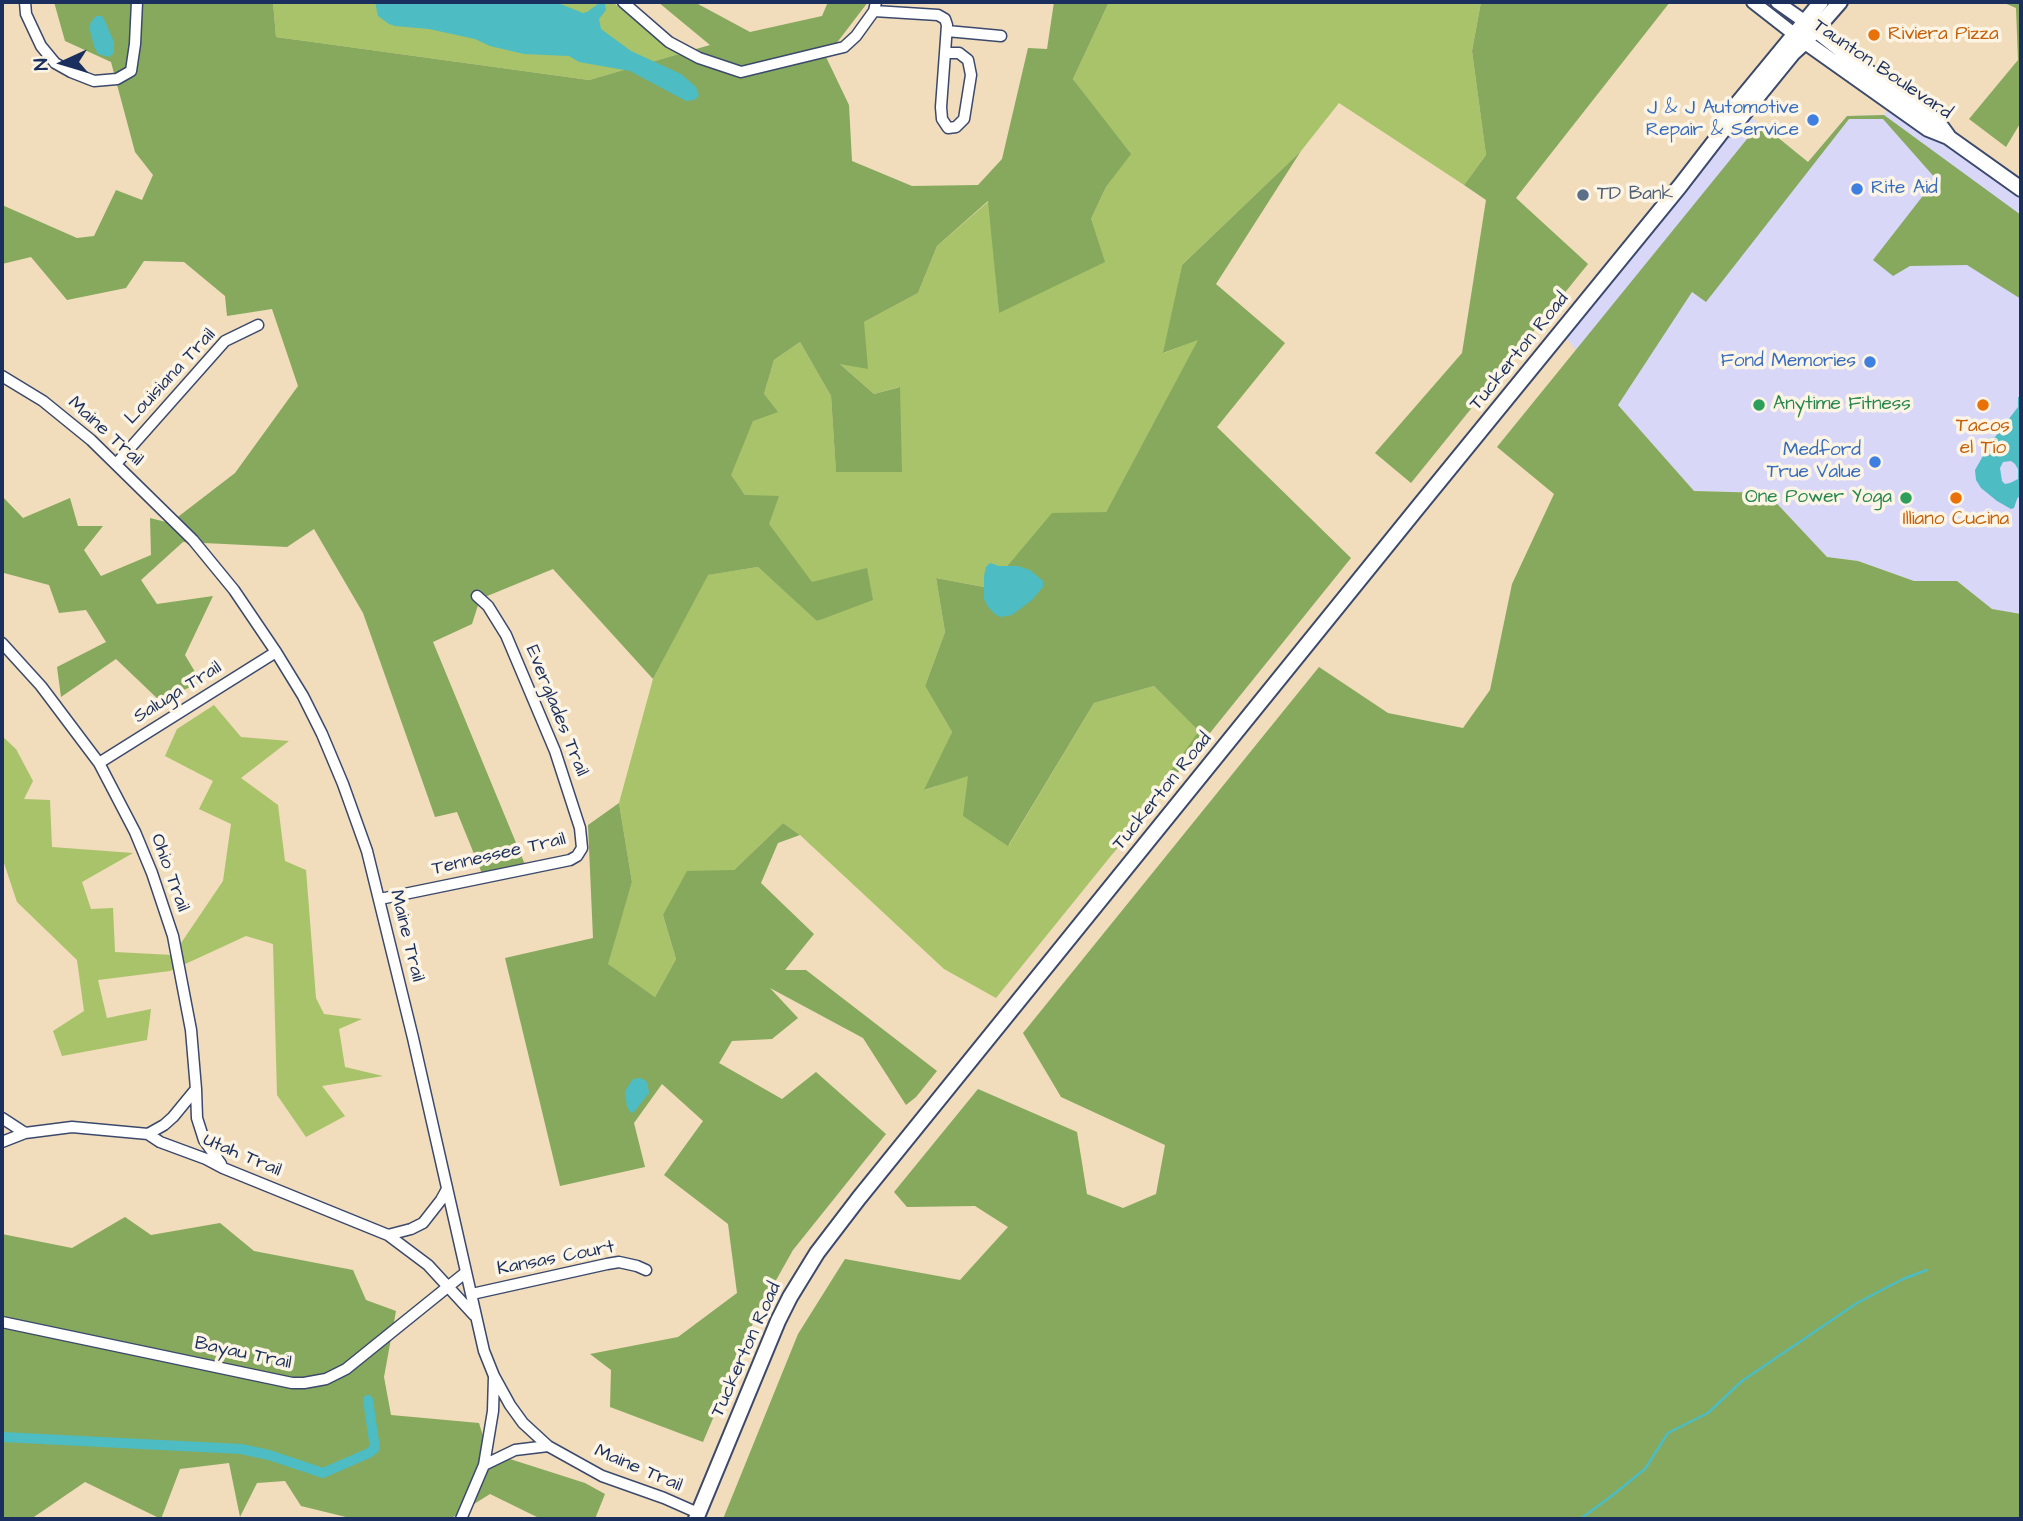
<!DOCTYPE html>
<style>
body{margin:0}
#map{position:relative;width:2023px;height:1521px;overflow:hidden;background:#f1dcbb;font-family:"Architects Daughter",sans-serif}
canvas{display:block}
.frame{position:absolute;inset:0;border:4px solid #1b2f5e;pointer-events:none}
.north{position:absolute;left:28px;top:28px;width:70px;height:70px;-webkit-text-stroke:5px #fcf5e5;paint-order:stroke;rotate:266deg;font-size:19px;font-weight:700;line-height:28px;text-align:center;color:#1b2f5e}
.north::after{content:'';display:block;margin:auto;width:24px;height:32px;background:#1b2f5e;clip-path:polygon(50% 0,100% 100%,50% 72%,0 100%)}
</style>
<div id="map">
<canvas width="2023" height="1521"></canvas>
<div class="frame"></div>
<div class="north">N</div>
</div>
<script>
const c = document.querySelector('canvas').getContext('2d');
c.lineJoin = 'round';
function fillPath(path, color) {
  c.fillStyle = color;
  c.fill(path, 'evenodd');
}
function poly(rows) {
  const path = new Path2D();
  for (const r of rows) {
    path.moveTo(r[0], r[1]);
    for (let i = 2; i < r.length; i += 2) path.lineTo(r[i], r[i + 1]);
  }
  return path;
}
function trace(path, color, width, dash) {
  c.strokeStyle = color;
  c.lineWidth = width;
  c.lineCap = dash ? 'butt' : 'round';
  c.setLineDash(dash || []);
  c.stroke(path);
}
function label(font, color, halo, rows, align = 'center') {
  c.font = font + ' "Architects Daughter",sans-serif';
  c.lineWidth = 7;
  c.setLineDash([]);
  c.textBaseline = 'middle';
  c.strokeStyle = halo;
  c.fillStyle = color;
  for (const [text, x, y, turn = 0] of rows) {
    c.save();
    c.translate(x, y);
    c.rotate((+turn || 0) * Math.PI / 180);
    c.textAlign = isNaN(turn) ? turn : align;
    if (halo) c.strokeText(text, 0, 0);
    c.fillText(text, 0, 0);
    c.restore();
  }
}
const built = poly([
 [1895,99,2021,189,2021,614,1992,609,1957,581,1914,581,1858,561,1827,557,1767,493,1694,491,1618,405,1562,332,1744,112,1808,162,1847,116,1884,115]
]);
const green = poly([
 [273,2,612,2,686,52,589,80,276,37],
 [1109,2,1481,2,1472,51,1486,155,1464,185,1339,103,1301,151,1182,265,1164,353,1199,339,1106,512,1094,513,989,588,936,578,945,632,925,686,952,732,925,790,968,775,1009,845,1094,703,1154,686,1200,731,1110,857,996,998,944,969,800,835,783,823,734,870,663,915,676,959,655,997,607,964,632,882,619,803,653,679,707,575,758,567,818,621,866,569,812,583,730,475,764,394,774,360,800,342,831,396,836,471,899,387,874,394,839,363,864,322,918,293,937,246,989,201,999,312,1091,219,1106,187,1130,154,1073,79],
 [214,705,241,737,289,741,241,778,278,805,285,861,306,870,316,998,324,1014,362,1019,339,1029,345,1067,383,1076,322,1086,345,1116,306,1137,277,1095,273,944,246,936,170,971,98,980,107,1018,151,1009,147,1040,62,1056,53,1031,84,1011,77,960,17,902,2,857,2,736,16,749,33,781,24,799,50,800,52,847,133,853,82,882,91,909,113,908,115,952,173,955,223,881,231,824,199,809,213,781,165,756,177,729]
]);
const forest = poly([
 [54,2,273,2,276,37,589,80,710,45,658,2,697,2,698,4,750,32,822,16,828,2,868,2,826,57,849,105,852,161,912,186,978,185,1002,159,1028,48,1047,49,1054,2,1109,2,1073,79,1131,154,1106,187,1091,219,1105,262,999,313,988,201,937,246,918,293,864,322,868,369,840,364,874,394,900,387,902,472,836,472,831,396,800,342,774,360,764,394,778,412,753,421,731,475,745,495,779,496,769,524,812,582,867,568,873,600,817,621,758,567,708,575,653,679,553,569,480,599,472,624,433,642,526,867,483,876,457,812,435,817,363,613,314,529,287,547,183,542,141,580,157,604,213,596,185,655,201,682,160,701,116,659,61,697,57,667,106,642,86,610,59,613,49,585,4,573,2,559,2,496,23,518,70,498,78,526,103,526,84,550,101,576,151,555,150,518,170,523,235,473,298,386,272,309,227,316,225,296,184,262,144,261,126,288,67,300,31,257,2,264,2,205,77,238,94,236,116,190,142,200,153,175,135,152,111,62,65,41],
 [1481,2,1670,2,1516,198,1588,264,1411,483,1375,453,1462,353,1486,200,1464,185,1486,155,1472,51],
 [2002,2,2021,2,2021,122,2006,147,1969,119,2018,60,2016,8],
 [1884,115,2021,215,2021,299,1967,265,1910,266,1893,276,1873,260,1936,179,1883,119,1849,119,1706,302,1692,292,1618,405,1694,491,1767,493,1827,557,1858,561,1914,581,1957,581,1992,609,2021,614,2021,1519,723,1519,798,1334,845,1259,960,1280,1008,1227,975,1206,907,1207,894,1192,978,1089,1077,1132,1087,1194,1123,1208,1156,1194,1165,1145,1061,1097,1023,1033,1319,667,1388,713,1463,728,1490,690,1512,584,1554,494,1497,447,1760,123,1808,162,1847,116],
 [1301,151,1216,284,1285,343,1217,427,1351,558,1110,857,1199,731,1154,686,1094,703,1008,846,963,816,968,776,924,790,952,732,925,686,945,632,936,578,989,588,1052,513,1106,512,1198,340,1163,353,1182,265],
 [619,803,632,882,608,964,655,997,676,959,663,915,687,871,734,870,783,823,800,835,778,843,761,883,814,934,785,970,806,970,937,1071,916,1097,906,1105,863,1038,770,988,798,1018,772,1039,732,1041,719,1063,782,1099,816,1072,886,1134,793,1250,757,1314,703,1442,610,1407,611,1370,590,1354,678,1337,737,1293,728,1224,664,1175,703,1121,662,1084,634,1123,645,1167,560,1186,505,958,593,938,588,825],
 [125,1217,151,1235,220,1223,254,1251,353,1270,366,1300,396,1311,384,1377,391,1415,479,1423,488,1452,585,1483,605,1494,595,1519,541,1519,490,1494,450,1519,354,1519,301,1506,285,1481,257,1483,240,1517,229,1463,180,1469,161,1519,85,1482,31,1519,2,1519,2,1234,72,1248]
]);
const water = poly([
 [375,2,549,2,558,3,583,13,587,12,598,4,605,3,606,10,599,19,601,29,631,51,681,74,696,87,699,96,694,100,686,101,630,71,579,62,569,56,524,54,490,46,475,39,429,29,395,26,389,24,378,16],
 [96,16,102,16,104,19,114,42,114,53,109,57,98,54,94,46,89,27,91,22],
 [2018,397,2021,397,2021,494,2017,499,2014,508,2011,509,1997,501,1981,488,1976,480,1975,470,1987,449,1987,439,1995,437,2018,407],
 [2003,462,2011,461,2015,464,2018,469,2018,479,2010,483,2005,484,2002,481,2000,468],
 [990,563,999,566,1018,566,1030,570,1043,581,1043,587,1032,600,1012,615,1001,617,996,615,988,607,984,599,984,576,986,567],
 [641,1078,647,1082,649,1093,634,1112,631,1113,627,1107,625,1091,633,1079]
]);
const stream = poly([
 [1580,1519,1609,1498,1645,1469,1668,1433,1708,1413,1742,1381,1857,1303,1903,1279,1927,1270]
]);
const canal = poly([
 [2,1437,241,1449,269,1455,323,1473,369,1453,375,1448,368,1400]
]);
const minor = poly([
 [25,2,26,14,41,46,55,63,71,72,94,81,117,79,131,71,135,44,137,2],
 [623,2,669,42,699,58,741,72,844,47,856,36,874,11,876,2],
 [874,11,938,15,945,19,947,25,945,53,959,53,968,60,971,75,964,119,956,127,948,128,942,119,941,107,945,53],
 [947,31,1001,36],
 [2,376,43,401,91,440,193,540,234,590,276,652,303,696,322,734,343,784,367,851,413,1038,484,1351,494,1376,510,1405,523,1423,548,1446,602,1476,664,1498,698,1513],
 [116,464,225,341,258,325],
 [2,643,41,686,99,763,135,832,152,873,173,936,191,1030,196,1089,173,1117,164,1125,148,1134],
 [99,763,276,652],
 [380,899,570,860,577,856,582,848,580,828,555,751,506,635,488,606,477,596],
 [196,1089,197,1118,204,1140,221,1164],
 [2,1118,25,1133],
 [2,1142,25,1133,72,1127,148,1134,160,1142,206,1159,223,1168,388,1235,428,1265,474,1315],
 [388,1235,411,1229,423,1223,441,1200,447,1189],
 [472,1294,607,1264,619,1262,637,1266,646,1270],
 [2,1322,292,1383,304,1383,326,1379,346,1369,465,1273],
 [494,1377,493,1411,484,1465,515,1450,548,1446],
 [461,1519,484,1465]
]);
const tertiary = poly([
 [1753,2,1794,34],
 [1777,2,1804,21]
]);
const secondary = poly([
 [1804,21,1870,73,1937,121,1948,136],
 [1794,34,1928,129,1948,137,2021,189],
 [1724,129,1732,128,1793,53,1805,42,1840,2],
 [696,1519,778,1321,790,1297,817,1253,859,1198,1419,506,1680,186,1724,129,1724,121,1737,104,1821,2]
]);
const markers = [
 [1874,35,7,"#e8710a"],
 [1813,120,7,"#3f7fe0"],
 [1857,189,7,"#3f7fe0"],
 [1583,195,7,"#5c6f8a"],
 [1870,362,7,"#3f7fe0"],
 [1759,405,7,"#2e9e5b"],
 [1983,405,7,"#e8710a"],
 [1875,462,7,"#3f7fe0"],
 [1906,498,7,"#2e9e5b"],
 [1956,498,7,"#e8710a"]
];
const foodNames = [
 ["Riviera Pizza",1888,35,"left"],
 ["Tacos",1983,427],
 ["el Tio",1983,449],
 ["Illiano Cucina",1956,520]
];
const streetNames = [
 ["Taunton Boulevard",1882,70,34],
 ["Tuckerton Road",1520,352,-51],
 ["Louisiana Trail",171,377,-47],
 ["Maine Trail",105,432,42],
 ["Saluga Trail",178,693,-32],
 ["Everglades Trail",556,711,68],
 ["Tuckerton Road",1163,792,-51],
 ["Tennessee Trail",499,855,-13],
 ["Ohio Trail",169,873,70],
 ["Maine Trail",406,936,76],
 ["Utah Trail",242,1156,23],
 ["Kansas Court",556,1259,-11],
 ["Tuckerton Road",747,1350,-66],
 ["Bayau Trail",243,1354,12],
 ["Maine Trail",638,1469,23]
];
const shopNames = [
 ["J & J Automotive",1799,109],
 ["Repair & Service",1799,131],
 ["Rite Aid",1871,189,"left"],
 ["Fond Memories",1856,362],
 ["Medford",1861,451],
 ["True Value",1861,473]
];
const serviceNames = [
 ["TD Bank",1597,195]
];
const leisureNames = [
 ["Anytime Fitness",1773,405],
 ["One Power Yoga",1892,498,"right"]
];
fillPath(built, '#d8d7f8');
fillPath(green, '#a8c369');
fillPath(forest, '#86a95d');
fillPath(water, '#4dbcc3');
trace(stream, '#4dbcc3', 2.5);
trace(canal, '#4dbcc3', 10);
trace(minor, '#3b496c', 13);
trace(tertiary, '#3b496c', 16);
trace(secondary, '#3b496c', 18);
trace(minor, '#fff', 10);
trace(tertiary, '#fff', 12);
trace(secondary, '#fff', 14);
for (const [x, y, r, color] of markers) {
  const dot = new Path2D();
  dot.arc(x, y, r, 0, 2 * Math.PI);
  c.fillStyle = color;
  c.fill(dot);
  trace(dot, '#fcf5e5', 2.5);
}
label('19px', '#c56008', '#fcf5e5', foodNames);
label('19px', '#1b2f5e', '#fcf5e5', streetNames);
label('19px', '#366cbe', '#fcf5e5', shopNames, 'right');
label('19px', '#4e5e75', '#fcf5e5', serviceNames, 'left');
label('19px', '#27864d', '#fcf5e5', leisureNames, 'left');
</script>
